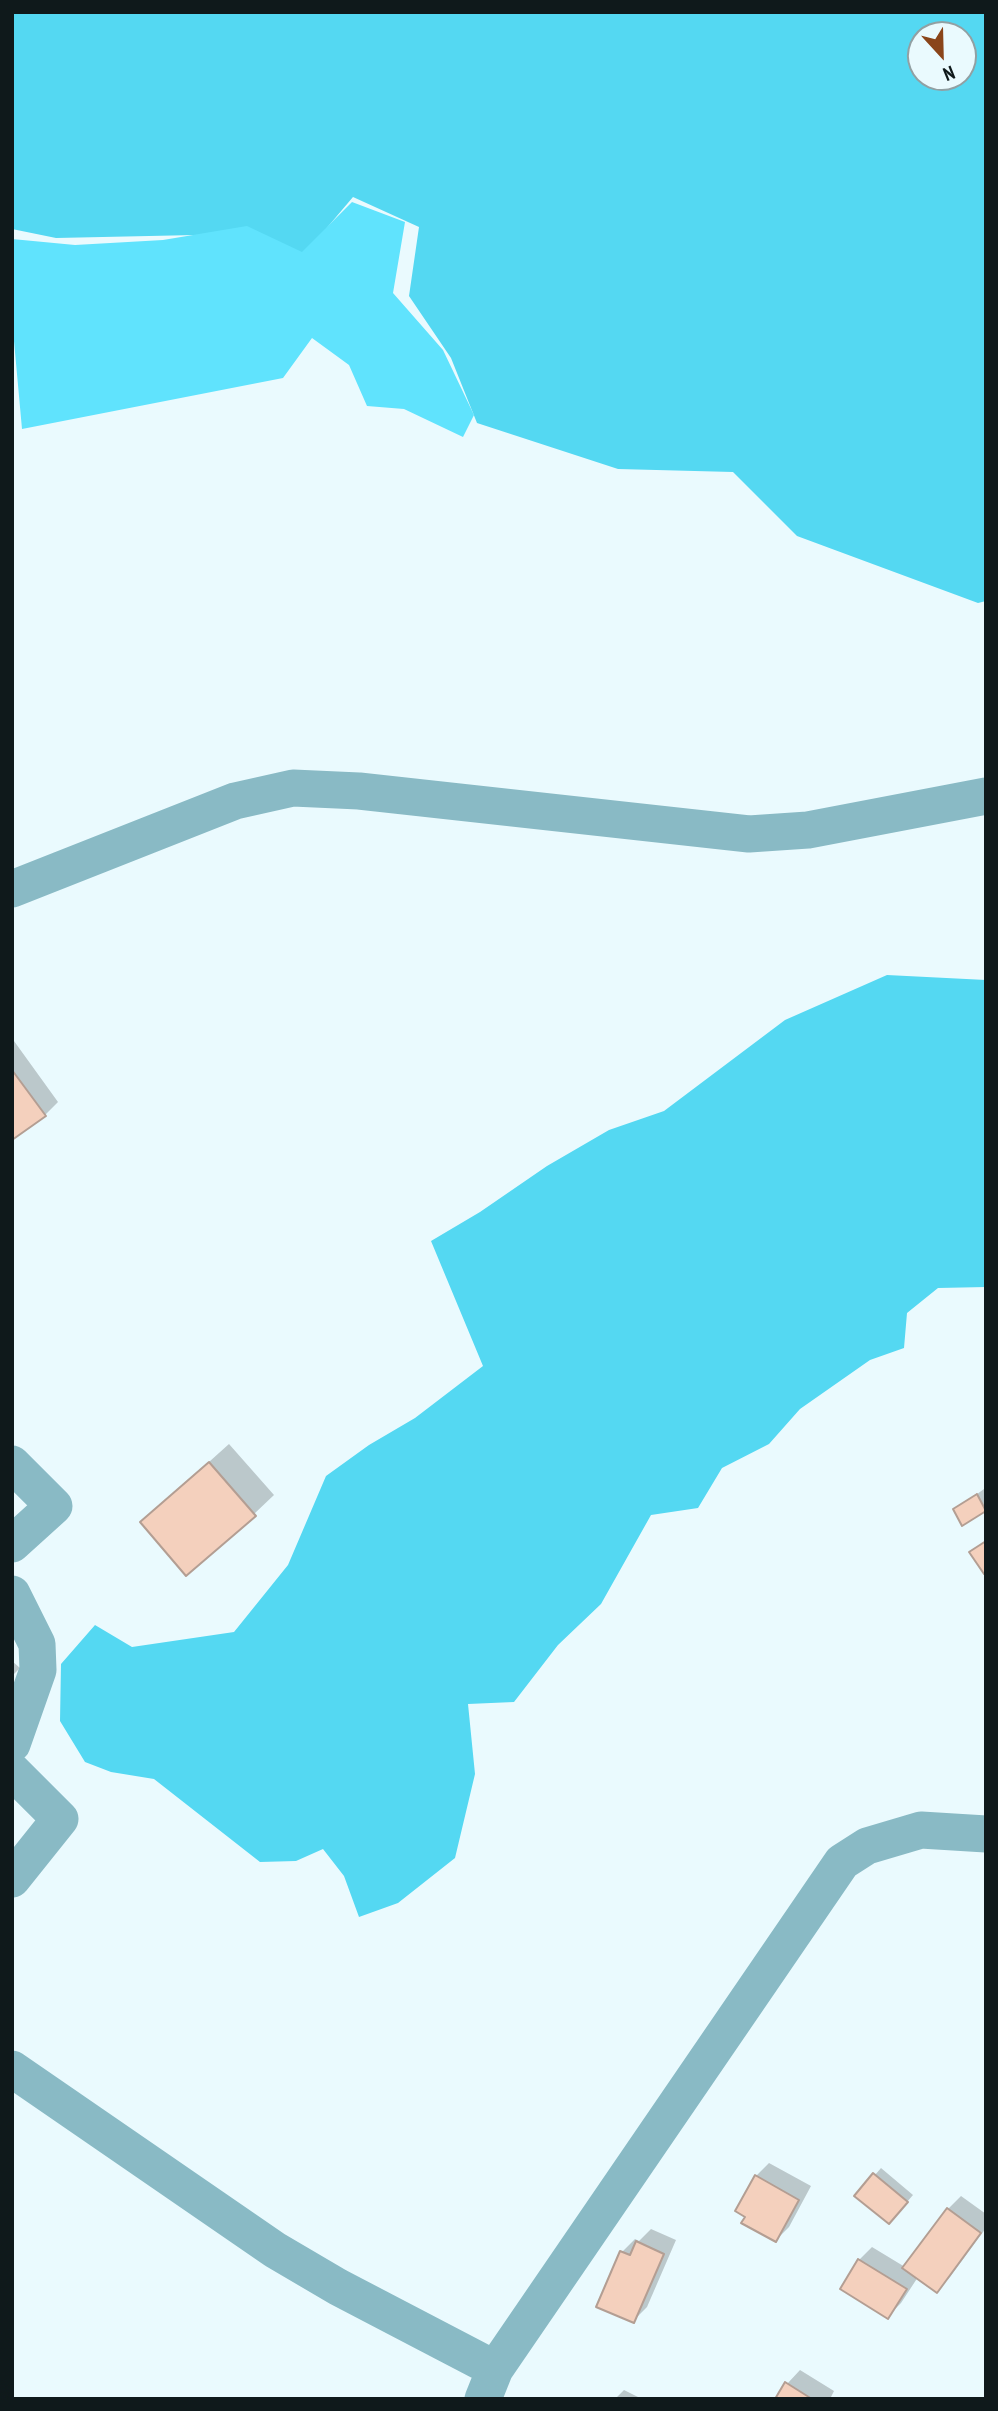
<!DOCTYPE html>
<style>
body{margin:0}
#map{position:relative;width:998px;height:2411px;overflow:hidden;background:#eafafe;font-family:"PT Sans Narrow",sans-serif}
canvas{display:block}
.frame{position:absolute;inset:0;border:14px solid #0f191b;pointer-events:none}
.north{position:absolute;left:907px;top:21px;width:70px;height:70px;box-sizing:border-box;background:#eafafe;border:2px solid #92a0a3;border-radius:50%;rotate:158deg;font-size:19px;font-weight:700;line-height:28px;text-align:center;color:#0f191b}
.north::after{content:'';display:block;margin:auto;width:24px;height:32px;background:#8a451a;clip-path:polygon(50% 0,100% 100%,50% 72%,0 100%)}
</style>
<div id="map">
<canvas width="998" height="2411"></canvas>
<div class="frame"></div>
<div class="north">N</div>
</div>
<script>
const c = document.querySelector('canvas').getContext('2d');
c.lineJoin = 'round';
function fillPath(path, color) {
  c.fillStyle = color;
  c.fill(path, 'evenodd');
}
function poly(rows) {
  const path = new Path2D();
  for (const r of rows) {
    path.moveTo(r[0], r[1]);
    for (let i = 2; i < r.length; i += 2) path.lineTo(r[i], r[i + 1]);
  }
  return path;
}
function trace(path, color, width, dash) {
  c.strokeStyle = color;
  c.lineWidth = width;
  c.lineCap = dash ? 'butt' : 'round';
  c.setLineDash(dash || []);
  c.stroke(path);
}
const forest = poly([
 [12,12,986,12,986,601,978,603,797,536,733,472,618,469,477,423,451,358,409,296,419,227,353,197,303,256,242,234,56,238,12,229],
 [921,35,963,35,963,77,921,77],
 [887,975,986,980,986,1287,938,1288,907,1313,904,1348,870,1360,800,1409,769,1444,722,1468,698,1508,651,1515,601,1604,558,1645,514,1702,468,1704,475,1774,455,1858,398,1903,359,1917,344,1876,323,1849,296,1861,260,1862,154,1779,111,1772,85,1762,60,1721,61,1664,95,1625,132,1647,234,1632,288,1565,326,1476,369,1445,415,1418,483,1366,431,1241,480,1212,547,1166,609,1130,664,1111,785,1020]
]);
const water = poly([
 [352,202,405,222,393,293,443,350,474,415,463,437,404,409,367,406,349,365,312,338,283,378,22,429,12,319,12,239,75,245,163,240,247,226,302,252]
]);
const shadow = poly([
 [14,1041,58,1102,45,1115,12,1138],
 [229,1444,274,1495,254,1514,142,1522],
 [984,1489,986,1492,986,1509,963,1523,955,1510],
 [12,1661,20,1668,12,1676],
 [769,2163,811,2186,789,2227,776,2240,747,2216,756,2176],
 [881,2168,913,2195,895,2216,857,2196],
 [961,2196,986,2214,986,2228,950,2277,937,2290,918,2277,901,2303,888,2316,859,2260,872,2247,905,2267,948,2209],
 [651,2229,676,2240,647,2307,634,2320,622,2252,635,2239,639,2241],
 [800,2370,834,2391,830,2399,777,2399,787,2384],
 [624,2390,642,2399,615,2399]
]);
const building = poly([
 [12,1070,46,1116,12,1140,12,1070],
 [209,1462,256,1516,186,1576,140,1522,209,1462],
 [977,1494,986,1511,962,1526,953,1509,977,1494],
 [986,1541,986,1572,984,1574,969,1552,986,1541],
 [873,2173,908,2202,889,2224,854,2196,873,2173],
 [755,2175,799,2200,776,2242,741,2223,745,2217,735,2211,755,2175],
 [947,2208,981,2233,937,2293,902,2268,947,2208],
 [636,2241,664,2254,634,2323,596,2307,620,2251,630,2255,636,2241],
 [858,2259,907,2289,888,2319,840,2289,858,2259],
 [785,2382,812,2399,775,2399,785,2382]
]);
const minor = poly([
 [12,889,235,801,293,788,359,791,749,834,808,830,986,796],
 [12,1464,54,1506,12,1544],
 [12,1594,37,1644,38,1670,12,1744],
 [12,1771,60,1819,12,1879],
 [12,2069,275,2250,338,2287,495,2369],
 [483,2399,495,2369,842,1862,867,1846,921,1830,986,1834]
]);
fillPath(forest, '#54d8f2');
fillPath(water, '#60e3fd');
fillPath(shadow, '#0003');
fillPath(building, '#f4d0bd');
trace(building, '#b39e93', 2);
trace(minor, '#89bac5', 37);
</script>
